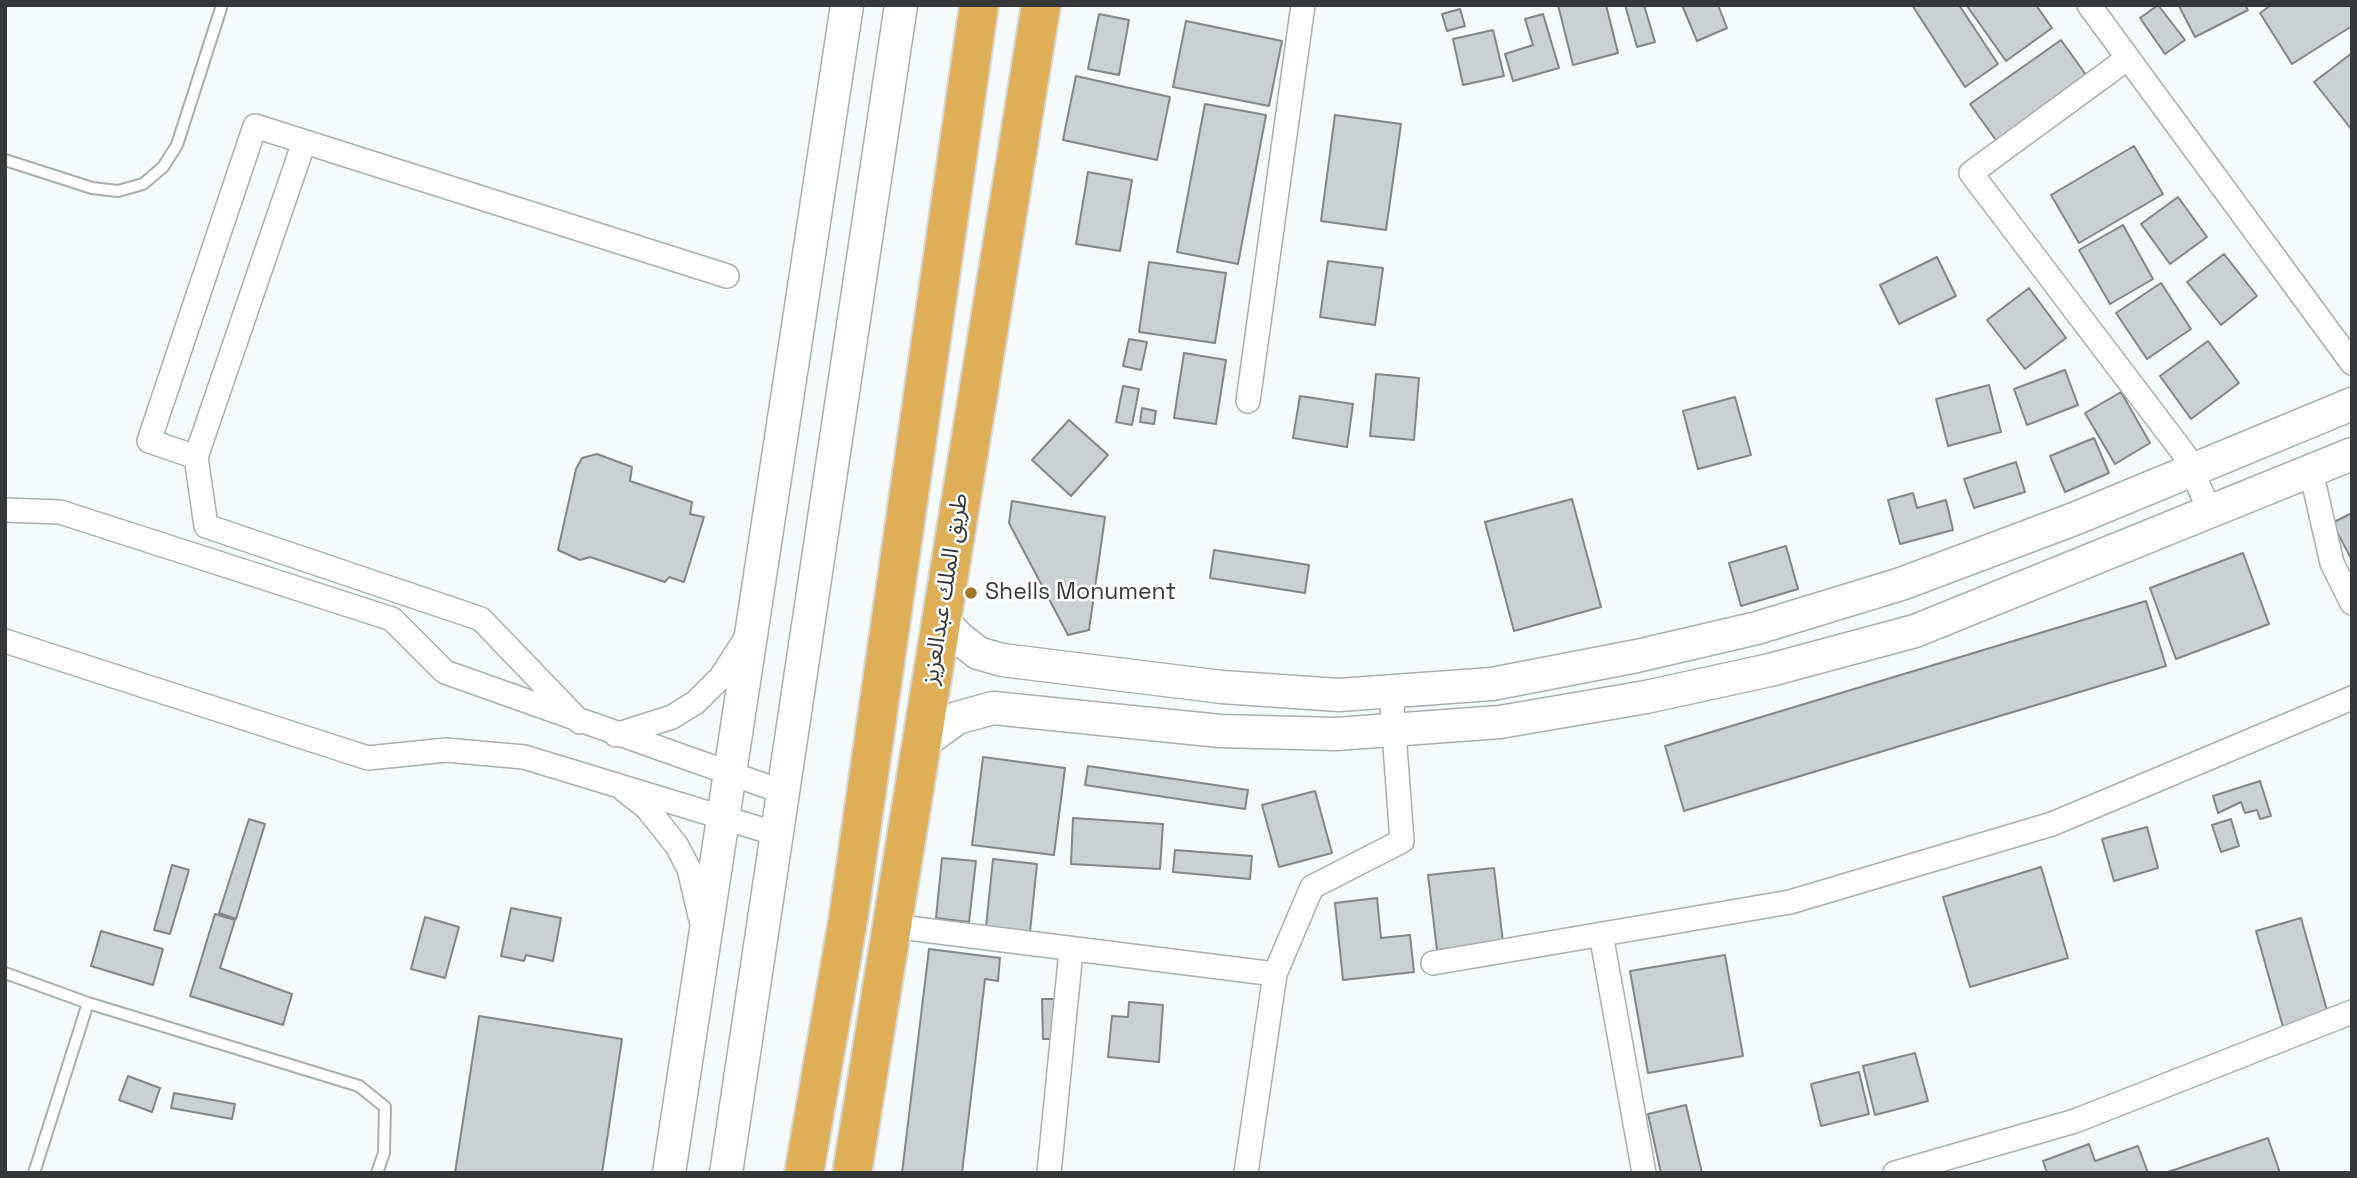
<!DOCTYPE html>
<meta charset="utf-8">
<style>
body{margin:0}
#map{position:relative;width:2357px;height:1178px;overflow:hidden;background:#f5fafb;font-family:"Space Grotesk",sans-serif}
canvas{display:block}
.frame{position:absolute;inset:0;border:7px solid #353738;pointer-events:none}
</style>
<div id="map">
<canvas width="2357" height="1178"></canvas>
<div class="frame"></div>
</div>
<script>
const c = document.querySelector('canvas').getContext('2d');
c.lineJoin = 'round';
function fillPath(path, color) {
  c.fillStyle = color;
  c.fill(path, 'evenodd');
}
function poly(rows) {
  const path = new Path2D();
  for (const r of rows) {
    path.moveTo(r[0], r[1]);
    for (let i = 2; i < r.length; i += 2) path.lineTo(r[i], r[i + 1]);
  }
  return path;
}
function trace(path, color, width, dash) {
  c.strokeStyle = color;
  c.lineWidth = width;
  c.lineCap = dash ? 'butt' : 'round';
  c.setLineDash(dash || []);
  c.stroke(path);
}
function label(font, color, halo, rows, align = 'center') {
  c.font = font + ' "Space Grotesk","Noto Sans Arabic",sans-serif';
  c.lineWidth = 5;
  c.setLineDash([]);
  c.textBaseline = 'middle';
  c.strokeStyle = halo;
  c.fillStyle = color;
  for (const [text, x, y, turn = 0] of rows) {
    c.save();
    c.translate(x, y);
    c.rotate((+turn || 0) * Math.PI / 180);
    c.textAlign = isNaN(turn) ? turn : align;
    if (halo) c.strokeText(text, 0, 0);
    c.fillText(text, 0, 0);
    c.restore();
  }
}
const building = poly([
 [1558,5,1606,5,1618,53,1573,65,1558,5],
 [1625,5,1644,5,1655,42,1637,47,1625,5],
 [1682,5,1718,5,1727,28,1697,41,1682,5],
 [1912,5,1959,5,1998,64,1965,87,1912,5],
 [2036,5,2052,28,2006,61,1967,6,2036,5],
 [2158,5,2185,40,2165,54,2140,18,2158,5],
 [2245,5,2248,10,2195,37,2179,6,2245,5],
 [2271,5,2352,5,2352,26,2292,64,2260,13,2271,5],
 [1460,9,1465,26,1447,31,1442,14,1460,9],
 [1099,14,1129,20,1119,75,1088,69,1099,14],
 [1543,14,1559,68,1513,81,1505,54,1533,45,1525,19,1543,14],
 [1186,21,1282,41,1269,106,1173,87,1186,21],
 [1493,30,1504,76,1463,85,1453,39,1493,30],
 [2061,40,2089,79,1998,143,1970,104,2061,40],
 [2352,53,2352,130,2314,82,2352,53],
 [1076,76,1170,97,1157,160,1063,140,1076,76],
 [1205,104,1266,115,1238,264,1177,252,1205,104],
 [1335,115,1401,124,1386,230,1321,221,1335,115],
 [2134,146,2163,194,2079,243,2051,195,2134,146],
 [1088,172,1132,180,1120,251,1076,244,1088,172],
 [2178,197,2207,237,2170,264,2141,224,2178,197],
 [2123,225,2153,279,2110,304,2079,250,2123,225],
 [2224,254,2257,296,2221,325,2187,282,2224,254],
 [1937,257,1956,296,1899,324,1880,285,1937,257],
 [1328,261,1383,268,1375,325,1320,317,1328,261],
 [1149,262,1226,273,1215,343,1139,332,1149,262],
 [2161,283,2191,329,2147,359,2116,313,2161,283],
 [2029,288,2066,338,2025,369,1987,320,2029,288],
 [1129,339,1147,342,1141,370,1123,366,1129,339],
 [2208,341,2239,383,2191,419,2160,376,2208,341],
 [1184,353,1226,360,1216,424,1174,418,1184,353],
 [2065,370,2078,405,2027,425,2014,389,2065,370],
 [1376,374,1419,378,1414,440,1370,436,1376,374],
 [1989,385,2001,432,1948,446,1936,399,1989,385],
 [1123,386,1139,389,1132,425,1116,422,1123,386],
 [2121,392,2150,443,2115,464,2085,413,2121,392],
 [1300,396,1353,404,1347,447,1293,438,1300,396],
 [1735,397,1751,455,1698,469,1683,411,1735,397],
 [1142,408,1156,411,1154,424,1140,422,1142,408],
 [1069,420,1108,455,1071,496,1032,460,1069,420],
 [2094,438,2109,473,2065,492,2050,456,2094,438],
 [597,454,632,467,630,481,692,502,690,514,704,517,684,582,669,577,665,582,590,557,580,560,558,550,576,469,582,458,597,454],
 [2016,462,2025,492,1974,508,1964,479,2016,462],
 [1913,493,1917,508,1946,500,1953,530,1900,544,1888,500,1913,493],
 [1572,499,1601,607,1514,631,1485,522,1572,499],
 [1012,501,1105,517,1089,630,1068,635,1009,523,1012,501],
 [2352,513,2352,560,2332,523,2352,513],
 [1786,546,1798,589,1741,606,1729,563,1786,546],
 [1214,550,1309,565,1305,593,1210,578,1214,550],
 [2243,553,2269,624,2176,659,2150,588,2243,553],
 [2146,601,2166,666,1684,811,1665,746,2146,601],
 [983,757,1065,768,1054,855,972,845,983,757],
 [1088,766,1248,790,1245,809,1085,785,1088,766],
 [2260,781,2271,816,2260,819,2257,810,2245,813,2241,802,2218,813,2213,796,2260,781],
 [1315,791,1332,853,1279,867,1262,805,1315,791],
 [1073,818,1163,824,1160,869,1071,864,1073,818],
 [249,819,265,824,236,919,219,913,249,819],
 [2231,819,2239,846,2221,852,2212,825,2231,819],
 [2147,827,2158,868,2114,881,2102,839,2147,827],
 [1175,850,1252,856,1250,879,1173,872,1175,850],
 [942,858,976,861,969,922,936,918,942,858],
 [993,859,1037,864,1030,932,986,927,993,859],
 [172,865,189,870,170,934,154,930,172,865],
 [2041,867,2068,958,1970,987,1943,897,2041,867],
 [1494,868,1503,942,1437,950,1428,875,1494,868],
 [1377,898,1381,938,1410,935,1414,972,1343,980,1335,903,1377,898],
 [511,908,561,918,553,961,526,955,524,961,501,956,511,908],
 [215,914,235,920,220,968,292,994,283,1025,190,996,215,914],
 [425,917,459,927,445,978,411,969,425,917],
 [2301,918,2328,1014,2283,1027,2256,931,2301,918],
 [101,931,163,949,153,985,91,966,101,931],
 [929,949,1000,958,998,981,985,979,962,1173,902,1173,929,949],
 [1725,955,1743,1056,1648,1073,1630,971,1725,955],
 [1042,999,1057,999,1058,1039,1043,1039,1042,999],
 [1129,1002,1163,1005,1159,1062,1108,1057,1112,1016,1128,1017,1129,1002],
 [479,1016,622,1039,602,1173,455,1173,479,1016],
 [1915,1053,1928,1101,1875,1115,1863,1066,1915,1053],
 [1859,1072,1869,1114,1821,1126,1811,1084,1859,1072],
 [128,1076,160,1088,152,1112,119,1100,128,1076],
 [174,1093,235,1104,232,1119,171,1108,174,1093],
 [1686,1105,1702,1173,1661,1173,1648,1114,1686,1105],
 [2268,1138,2280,1173,2165,1173,2268,1138],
 [2089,1144,2095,1161,2138,1146,2148,1173,2047,1173,2043,1161,2089,1144]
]);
const lane = poly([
 [5,160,92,188,118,191,143,184,163,167,177,145,222,5],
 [5,973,88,1003,359,1086,385,1107,384,1153,377,1173],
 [34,1173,88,1003]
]);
const street = poly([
 [2089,5,2352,363],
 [2128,58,1971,173,2185,455,2210,512],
 [1248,401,1303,5],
 [196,457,304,142],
 [2311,471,2332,563,2352,603],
 [5,510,60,512,392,619,445,672,783,792],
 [5,641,368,758,446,750,524,757,777,834],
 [580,722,481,619,206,526,196,457,149,441,255,126,727,276],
 [616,735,672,717,696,702,721,677,746,638],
 [625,791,647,808,677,846,689,869,701,920],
 [892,926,1275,974,1312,887,1402,841,1391,692],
 [1601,934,1644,1173],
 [1433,963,1790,902,2052,824,2352,698],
 [1049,1173,1071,951],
 [1246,1173,1275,974],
 [1895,1173,2075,1121,2352,1012]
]);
const secondary = poly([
 [941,619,959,638,978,653,1002,660,1222,687,1339,695,1492,684,1637,656,1757,628,1901,584,2074,519,2352,404],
 [921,744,957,718,993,708,1220,731,1336,734,1500,722,1646,697,1770,670,1915,631,2352,454],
 [669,1173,847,5],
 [726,1173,901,5]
]);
const highway = poly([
 [804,1173,848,920,979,5],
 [852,1173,1041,5]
]);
const markers = [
 [971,593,7,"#9f7725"]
];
const streetNames = [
 ["طريق الملك عبدالعزيز",946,589,-81]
];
const poiNames = [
 ["Shells Monument",985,593]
];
fillPath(building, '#cbd0d2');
trace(building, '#818687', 2);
trace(lane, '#a9aeaf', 14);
trace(street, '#a9aeaf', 26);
trace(secondary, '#a9aeaf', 35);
trace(highway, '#d7d7d7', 42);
trace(lane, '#fff', 10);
trace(street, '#fff', 23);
trace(secondary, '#fff', 32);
trace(highway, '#deaf57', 38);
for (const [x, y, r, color] of markers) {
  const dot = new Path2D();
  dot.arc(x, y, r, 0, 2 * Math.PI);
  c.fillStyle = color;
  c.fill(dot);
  trace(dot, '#fff', 2.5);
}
label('23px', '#353738', '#fff', streetNames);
label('23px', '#353738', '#fff', poiNames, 'left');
</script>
